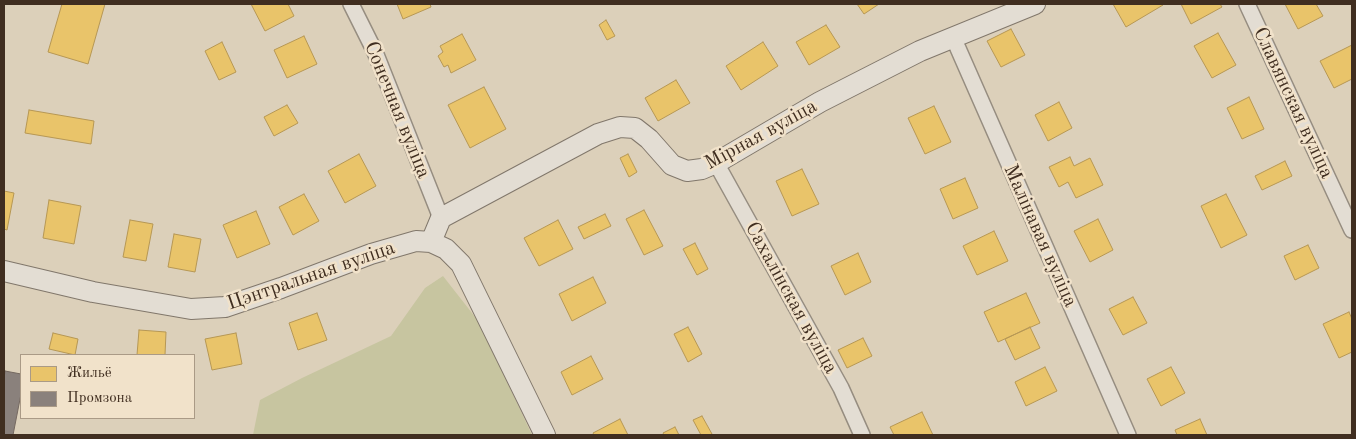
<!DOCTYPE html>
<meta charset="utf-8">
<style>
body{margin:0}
#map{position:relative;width:1356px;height:439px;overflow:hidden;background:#dcd0ba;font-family:"Old Standard TT",serif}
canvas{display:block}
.frame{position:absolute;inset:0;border:5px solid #402e20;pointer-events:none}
.legend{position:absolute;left:20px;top:354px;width:175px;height:65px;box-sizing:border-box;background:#f1e2ca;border:1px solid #aa9a86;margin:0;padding:6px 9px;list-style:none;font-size:15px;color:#402e20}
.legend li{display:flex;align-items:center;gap:10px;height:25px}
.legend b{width:25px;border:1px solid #aa9a86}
</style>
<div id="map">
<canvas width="1356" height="439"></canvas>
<div class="frame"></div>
<ul class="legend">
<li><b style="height:14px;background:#e9c46a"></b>Жильё</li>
<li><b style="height:14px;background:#8a817c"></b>Промзона</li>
</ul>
</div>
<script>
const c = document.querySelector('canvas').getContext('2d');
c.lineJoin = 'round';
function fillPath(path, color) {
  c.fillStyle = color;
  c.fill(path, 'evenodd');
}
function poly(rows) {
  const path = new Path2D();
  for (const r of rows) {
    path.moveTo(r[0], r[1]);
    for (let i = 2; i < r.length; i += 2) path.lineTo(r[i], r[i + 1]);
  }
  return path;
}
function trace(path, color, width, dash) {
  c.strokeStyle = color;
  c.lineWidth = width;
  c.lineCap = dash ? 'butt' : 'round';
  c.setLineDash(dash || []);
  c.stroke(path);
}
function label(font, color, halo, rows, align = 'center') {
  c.font = font + ' "Old Standard TT",serif';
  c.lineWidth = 5;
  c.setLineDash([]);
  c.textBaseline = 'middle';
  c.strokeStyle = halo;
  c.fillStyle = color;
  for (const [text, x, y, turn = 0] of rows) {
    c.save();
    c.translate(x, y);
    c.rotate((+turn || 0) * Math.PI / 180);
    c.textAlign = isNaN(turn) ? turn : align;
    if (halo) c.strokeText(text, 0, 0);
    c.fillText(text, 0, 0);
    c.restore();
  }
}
const green = poly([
 [443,276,479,322,532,435,253,435,260,400,302,378,391,336,425,288]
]);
const homes = poly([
 [62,4,105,4,88,64,48,52,62,4],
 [251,4,288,4,294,16,265,31,251,4],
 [397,4,430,4,431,7,403,19,397,4],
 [857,4,879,4,864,14,857,4],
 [1113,4,1163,4,1163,5,1126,27,1113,4],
 [1181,4,1220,4,1222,7,1191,24,1181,4],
 [1285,4,1316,4,1323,16,1298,29,1285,4],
 [606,20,615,36,607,40,599,25,606,20],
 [826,25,840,47,809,65,796,42,826,25],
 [1011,29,1025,55,1001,67,987,41,1011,29],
 [1218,33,1236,65,1212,78,1194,46,1218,33],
 [462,34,476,60,451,73,448,65,444,67,438,56,443,52,440,46,462,34],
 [304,36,317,64,287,78,274,50,304,36],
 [222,42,236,72,219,80,205,51,222,42],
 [763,42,778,66,741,90,726,66,763,42],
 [1352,45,1352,79,1334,88,1320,61,1352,45],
 [676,80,690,103,658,121,645,98,676,80],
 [484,87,506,129,470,148,448,105,484,87],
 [1249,97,1264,129,1242,139,1227,108,1249,97],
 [1059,102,1072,128,1048,141,1035,115,1059,102],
 [287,105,298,123,274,136,264,117,287,105],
 [934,106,951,142,925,154,908,118,934,106],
 [29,110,94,121,91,144,25,133,29,110],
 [359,154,376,186,345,203,328,171,359,154],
 [628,154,637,172,629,177,620,158,628,154],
 [1070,157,1074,166,1090,158,1103,185,1076,198,1068,182,1059,187,1049,167,1070,157],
 [1285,161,1292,176,1262,190,1255,176,1285,161],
 [802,169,819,204,792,216,776,181,802,169],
 [965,178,978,208,953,219,940,189,965,178],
 [4,191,14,193,7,230,4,229,4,191],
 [304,194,319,221,293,235,279,207,304,194],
 [1226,194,1247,235,1221,248,1201,206,1226,194],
 [49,200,81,206,74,244,43,238,49,200],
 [644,210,663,246,644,255,626,219,644,210],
 [256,211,270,244,237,258,223,225,256,211],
 [605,214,611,226,584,239,578,227,605,214],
 [1098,219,1113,250,1090,262,1074,231,1098,219],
 [130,220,153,224,146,261,123,257,130,220],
 [558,220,573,249,539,266,524,238,558,220],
 [994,231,1008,261,977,275,963,246,994,231],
 [174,234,201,239,195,272,168,267,174,234],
 [695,243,708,269,697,275,683,249,695,243],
 [1308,245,1319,268,1295,280,1284,256,1308,245],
 [858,253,871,282,845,295,831,266,858,253],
 [593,277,606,303,572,321,559,294,593,277],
 [1026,293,1040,323,998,342,984,312,1026,293],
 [1133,297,1147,323,1123,335,1109,309,1133,297],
 [1349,312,1352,319,1352,352,1339,358,1323,324,1349,312],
 [317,313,327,340,298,350,289,323,317,313],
 [688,327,702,354,688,362,674,334,688,327],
 [1030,327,1040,348,1015,360,1005,339,1030,327],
 [139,330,166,332,165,355,137,355,139,330],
 [53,333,78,339,75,355,49,349,53,333],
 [236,333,242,364,212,370,205,339,236,333],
 [863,338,872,356,847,368,838,350,863,338],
 [591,356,603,379,572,395,561,372,591,356],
 [1045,367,1057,391,1026,406,1015,382,1045,367],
 [1171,367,1185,393,1161,406,1147,379,1171,367],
 [922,412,933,435,894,435,890,427,922,412],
 [702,416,712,434,709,435,701,435,693,420,702,416],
 [620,419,628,435,594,435,593,433,620,419],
 [1200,419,1207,435,1177,435,1175,430,1200,419],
 [675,427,679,435,664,435,663,433,675,427]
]);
const industry = poly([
 [5,371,21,374,21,394,13,435,4,435,4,379,5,371]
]);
const street = poly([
 [351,4,375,52,441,218],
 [1247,4,1352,230],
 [953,37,1128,435],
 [716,163,841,388,862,435]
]);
const secondary = poly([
 [431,242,441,218,598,134,620,127,635,128,649,139,672,165,687,171,702,169,716,163,820,102,920,51,1035,4],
 [4,271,93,292,191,309,225,307,281,288,371,254,416,241,431,242,446,249,461,264,545,435]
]);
const streetNames = [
 ["Славянская вуліца",1293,103,65],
 ["Сонечная вуліца",397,110,68],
 ["Мірная вуліца",761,135,-29],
 ["Малінавая вуліца",1040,236,66],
 ["Цэнтральная вуліца",311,276,-19],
 ["Сахалінская вуліца",791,298,61]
];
fillPath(green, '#c7c5a0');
fillPath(homes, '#e9c46a');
trace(homes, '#b69754', 1);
fillPath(industry, '#8a817c');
trace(industry, '#746860', 1);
trace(street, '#968d80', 18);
trace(secondary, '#81776b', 22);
trace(street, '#e3ddd3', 15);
trace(secondary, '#e3ddd3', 20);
label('20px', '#402e20', '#f1e2ca', streetNames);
</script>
